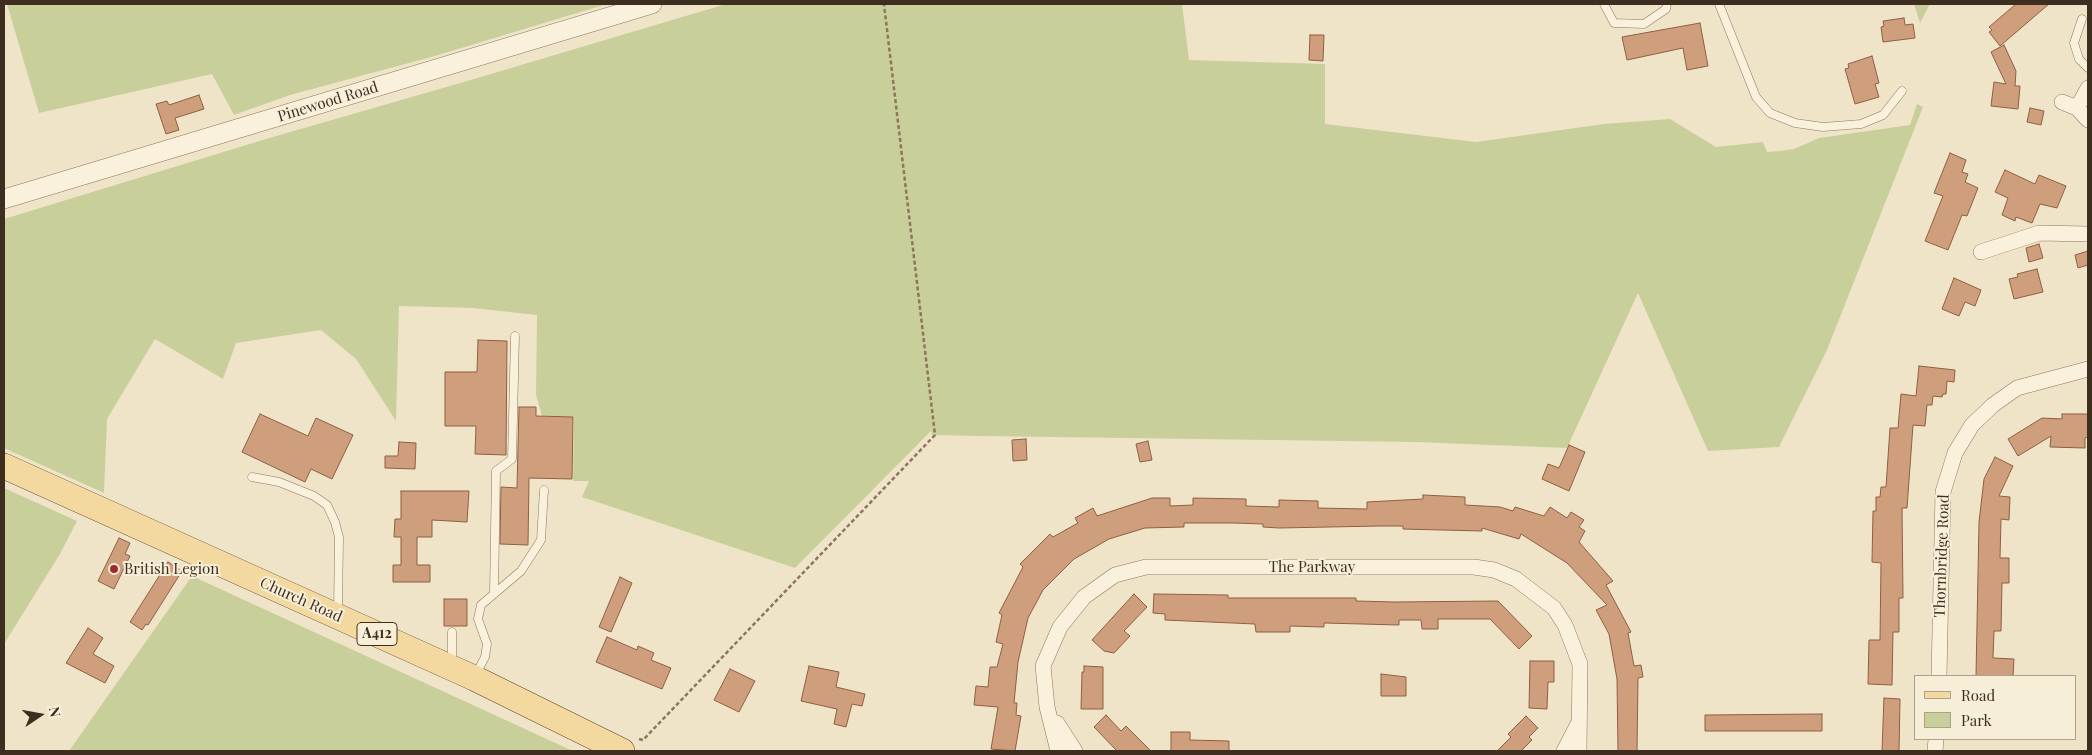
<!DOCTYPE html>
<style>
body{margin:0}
#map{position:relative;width:2092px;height:755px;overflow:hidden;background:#f0e4c8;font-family:"Playfair Display",serif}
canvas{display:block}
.frame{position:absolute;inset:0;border:5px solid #3d2e20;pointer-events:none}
.legend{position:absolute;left:1914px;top:675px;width:162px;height:65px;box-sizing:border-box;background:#f7eed8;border:1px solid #ada18e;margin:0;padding:6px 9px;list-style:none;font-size:15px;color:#3d2e20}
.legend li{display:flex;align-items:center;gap:10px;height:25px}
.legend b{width:25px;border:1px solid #ada18e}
.north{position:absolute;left:15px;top:690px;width:50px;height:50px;-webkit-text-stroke:4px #f7eed8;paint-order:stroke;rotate:78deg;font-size:14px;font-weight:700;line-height:20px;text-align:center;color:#3d2e20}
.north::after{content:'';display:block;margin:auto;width:18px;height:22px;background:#3d2e20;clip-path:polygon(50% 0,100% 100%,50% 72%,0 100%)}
</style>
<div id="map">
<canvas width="2092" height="755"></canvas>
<div class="frame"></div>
<ul class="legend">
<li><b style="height:6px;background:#f3d9a0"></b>Road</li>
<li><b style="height:14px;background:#c9cf9b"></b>Park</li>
</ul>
<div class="north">N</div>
</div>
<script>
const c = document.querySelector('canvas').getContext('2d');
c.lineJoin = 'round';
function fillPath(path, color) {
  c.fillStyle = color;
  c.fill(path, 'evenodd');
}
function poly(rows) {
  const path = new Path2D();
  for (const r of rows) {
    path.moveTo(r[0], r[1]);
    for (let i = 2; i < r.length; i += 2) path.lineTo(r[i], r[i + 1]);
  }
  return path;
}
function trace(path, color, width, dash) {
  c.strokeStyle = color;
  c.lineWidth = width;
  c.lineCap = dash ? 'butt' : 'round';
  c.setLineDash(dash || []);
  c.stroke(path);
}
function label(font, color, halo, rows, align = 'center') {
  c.font = font + ' "Playfair Display",serif';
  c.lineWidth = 4;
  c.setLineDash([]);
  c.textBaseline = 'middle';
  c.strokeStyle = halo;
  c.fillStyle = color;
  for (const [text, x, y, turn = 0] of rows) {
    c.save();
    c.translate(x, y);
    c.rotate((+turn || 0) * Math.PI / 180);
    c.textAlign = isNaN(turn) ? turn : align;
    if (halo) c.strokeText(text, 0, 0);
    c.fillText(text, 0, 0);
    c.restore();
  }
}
const green = poly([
 [7,4,607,4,435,56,290,95,234,115,212,74,39,113],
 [726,4,1182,4,1189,60,1325,64,1325,124,1476,142,1604,124,1670,119,1716,147,1763,142,1767,152,1779,151,1794,149,1819,138,1910,125,1917,104,1923,107,1827,350,1779,447,1708,451,1638,293,1567,448,1415,442,980,436,932,435,931,431,795,568,582,497,589,481,573,481,574,417,542,416,536,395,537,315,473,308,399,306,396,421,356,359,321,330,236,343,223,379,155,339,107,419,104,493,4,448,4,219,266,139,474,79],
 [1914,4,1930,4,1920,23],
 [4,488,77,521,60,554,4,644],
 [192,576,573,751,69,751]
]);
const building = poly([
 [2016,4,2049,4,2000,46,1989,32,1992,30,1989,27,2016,4],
 [1904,18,1905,25,1913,24,1915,38,1883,42,1881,27,1884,26,1883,21,1904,18],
 [1700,23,1708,66,1687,70,1683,48,1627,60,1622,37,1700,23],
 [1310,35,1324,35,1323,61,1309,60,1310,35],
 [2004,45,2016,71,2015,86,2020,86,2018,109,1991,106,1994,82,2006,84,1991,52,2004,45],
 [1872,56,1879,83,1875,84,1879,97,1855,104,1845,69,1849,68,1848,64,1872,56],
 [199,95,204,109,175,118,179,130,166,134,156,104,167,101,169,105,199,95],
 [2030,108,2044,111,2041,125,2027,122,2030,108],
 [1950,153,1966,160,1962,172,1968,174,1965,182,1978,188,1967,216,1962,215,1948,250,1925,241,1943,196,1934,193,1950,153],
 [2005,170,2035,184,2039,175,2066,186,2057,208,2040,204,2032,223,2016,217,2015,221,2002,215,2008,198,1995,192,2005,170],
 [2039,244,2043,258,2029,262,2026,248,2039,244],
 [2088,251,2088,265,2078,268,2075,255,2088,251],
 [2037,269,2043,292,2014,299,2009,279,2018,277,2017,274,2037,269],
 [1954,278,1981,290,1975,306,1965,302,1959,316,1942,309,1954,278],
 [478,340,507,341,506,455,475,454,476,426,445,426,445,372,477,372,478,340],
 [1919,366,1955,370,1954,382,1947,381,1946,394,1943,394,1942,397,1933,396,1932,405,1927,405,1925,426,1913,425,1907,508,1902,508,1903,598,1899,598,1899,632,1893,632,1892,685,1868,684,1869,640,1880,640,1881,563,1872,562,1873,511,1876,511,1876,497,1880,497,1881,487,1886,487,1890,428,1898,428,1901,394,1916,396,1919,366],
 [519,407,536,407,536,416,573,417,572,479,529,478,528,545,500,544,501,487,517,488,519,407],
 [260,414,308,436,316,418,353,435,332,479,311,469,305,482,242,452,260,414],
 [2062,414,2088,414,2088,437,2085,438,2085,448,2050,447,2051,436,2018,456,2008,439,2042,418,2062,419,2062,414],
 [1026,439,1027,460,1013,461,1012,440,1026,439],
 [1148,441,1152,460,1140,462,1136,444,1148,441],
 [399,442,416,443,415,469,385,468,385,456,398,456,399,442],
 [1569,445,1585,452,1569,491,1542,479,1548,464,1559,468,1569,445],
 [1995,457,2013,466,1999,496,2010,497,2009,520,2001,519,2000,558,2009,558,2009,583,2002,583,2001,631,1994,631,1993,658,2014,659,2013,676,1976,676,1979,522,1984,479,1995,457],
 [401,491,469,491,467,522,432,520,432,537,417,537,417,565,430,565,430,582,393,582,393,565,401,565,401,537,394,537,395,519,401,519,401,491],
 [1423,495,1465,497,1465,505,1500,507,1513,511,1515,507,1544,516,1550,507,1567,518,1571,512,1584,520,1579,527,1585,531,1579,542,1613,581,1606,585,1631,632,1628,633,1634,666,1641,665,1643,677,1638,678,1637,751,1618,751,1617,679,1609,634,1596,610,1607,605,1567,563,1521,534,1519,539,1482,528,1482,531,1403,529,1403,526,1380,526,1279,528,1263,527,1263,524,1234,523,1184,523,1184,527,1145,528,1109,539,1074,559,1043,590,1028,618,1018,662,1014,703,1017,703,1016,715,1021,716,1015,751,991,749,998,707,974,705,976,686,988,687,990,667,997,667,1003,644,996,642,1002,615,999,613,1023,567,1020,564,1050,534,1053,537,1078,523,1075,518,1093,508,1097,516,1152,498,1170,498,1170,506,1193,505,1193,498,1246,499,1246,506,1279,507,1279,500,1318,501,1318,508,1367,509,1367,502,1423,499,1423,495],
 [119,538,130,543,125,554,130,556,114,589,98,581,119,538],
 [168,562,182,571,148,625,146,624,142,630,130,622,168,562],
 [620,577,632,583,611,632,599,627,620,577],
 [1134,594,1147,607,1124,631,1130,636,1114,653,1104,651,1092,640,1134,594],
 [1154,594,1228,595,1228,598,1356,598,1356,601,1395,602,1498,601,1532,636,1519,649,1490,619,1438,619,1438,629,1422,629,1421,620,1399,620,1399,625,1324,623,1324,627,1290,626,1290,632,1256,632,1255,624,1165,620,1165,614,1153,613,1154,594],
 [444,599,467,599,467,626,444,626,444,599],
 [88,628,103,638,93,654,114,666,105,683,66,663,88,628],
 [607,637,637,650,638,646,654,653,651,660,671,668,662,689,596,662,607,637],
 [1530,661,1554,661,1554,682,1548,682,1547,709,1529,708,1530,661],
 [809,666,839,672,836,687,865,694,862,706,852,704,846,727,834,724,837,709,801,701,809,666],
 [1084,666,1103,667,1103,709,1081,709,1082,672,1084,672,1084,666],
 [730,669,755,681,739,712,714,700,730,669],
 [1381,674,1406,677,1406,696,1381,696,1381,674],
 [1884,698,1900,699,1899,751,1882,751,1884,698],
 [1822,714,1822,731,1705,731,1705,715,1822,714],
 [1106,715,1121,731,1126,726,1151,751,1117,751,1094,727,1106,715],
 [1526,716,1538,728,1529,737,1532,740,1521,751,1497,751,1511,737,1508,734,1526,716],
 [1171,732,1190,732,1190,740,1229,741,1229,751,1171,751,1171,732]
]);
const path = poly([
 [639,739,643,740,935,435,884,4]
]);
const service = poly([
 [1604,4,1614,23,1644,24,1666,9,1667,4],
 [1719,4,1756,97,1770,113,1795,123,1823,127,1861,124,1883,115,1902,91],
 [2082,19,2074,43,2079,59,2088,68],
 [252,477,279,482,314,496,327,505,335,522,339,537,338,612],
 [494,594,496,471,512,459,515,336],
 [452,663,452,632],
 [475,676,485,657,487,644,478,619,481,605,521,571,541,540,544,490]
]);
const minor = poly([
 [2088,88,2077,108,2088,120],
 [2062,102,2077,108],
 [1981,252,2039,233,2088,234],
 [1939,676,1943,492,1955,453,1972,425,1993,405,2017,388,2088,369],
 [1057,723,1075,751],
 [1058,751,1047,707,1043,666,1060,627,1084,597,1115,575,1146,567,1474,567,1494,570,1516,579,1554,608,1565,625,1580,664,1579,751],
 [1564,751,1578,724],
 [1935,751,1936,739]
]);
const tertiary = poly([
 [4,199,652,4]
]);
const primary = poly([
 [4,466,474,678,622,751]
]);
const markers = [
 [114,569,5,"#9e2a2b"]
];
const shields = [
 [377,634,40]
];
const shieldNames = [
 ["A412",377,634]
];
const streetNames = [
 ["Pinewood Road",328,102,-17],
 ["Thornbridge Road",1942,556,-88],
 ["The Parkway",1312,567],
 ["Church Road",301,600,24]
];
const poiNames = [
 ["British Legion",124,569]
];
fillPath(green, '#c9cf9b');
fillPath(building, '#cf9f7d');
trace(building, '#8d5f41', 1);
trace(service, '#8d765c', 9);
trace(minor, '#8d765c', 16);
trace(tertiary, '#8d765c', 20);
trace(primary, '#5b4430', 26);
trace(path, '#8d765c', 2.5, [4, 2.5]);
trace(service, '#faf1dc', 8);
trace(minor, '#faf1dc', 15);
trace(tertiary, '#faf1dc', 19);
trace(primary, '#f3d9a0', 25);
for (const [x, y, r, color] of markers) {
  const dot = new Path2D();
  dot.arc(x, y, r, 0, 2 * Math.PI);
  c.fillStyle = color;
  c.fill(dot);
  trace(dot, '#f7eed8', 2);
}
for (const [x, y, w] of shields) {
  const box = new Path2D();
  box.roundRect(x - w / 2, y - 11.5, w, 23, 4);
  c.fillStyle = '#f7eed8';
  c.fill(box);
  trace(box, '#3d2e20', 1);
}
label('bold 14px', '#3d2e20', null, shieldNames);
label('15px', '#3d2e20', '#f7eed8', streetNames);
label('15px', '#3d2e20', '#f7eed8', poiNames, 'left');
</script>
